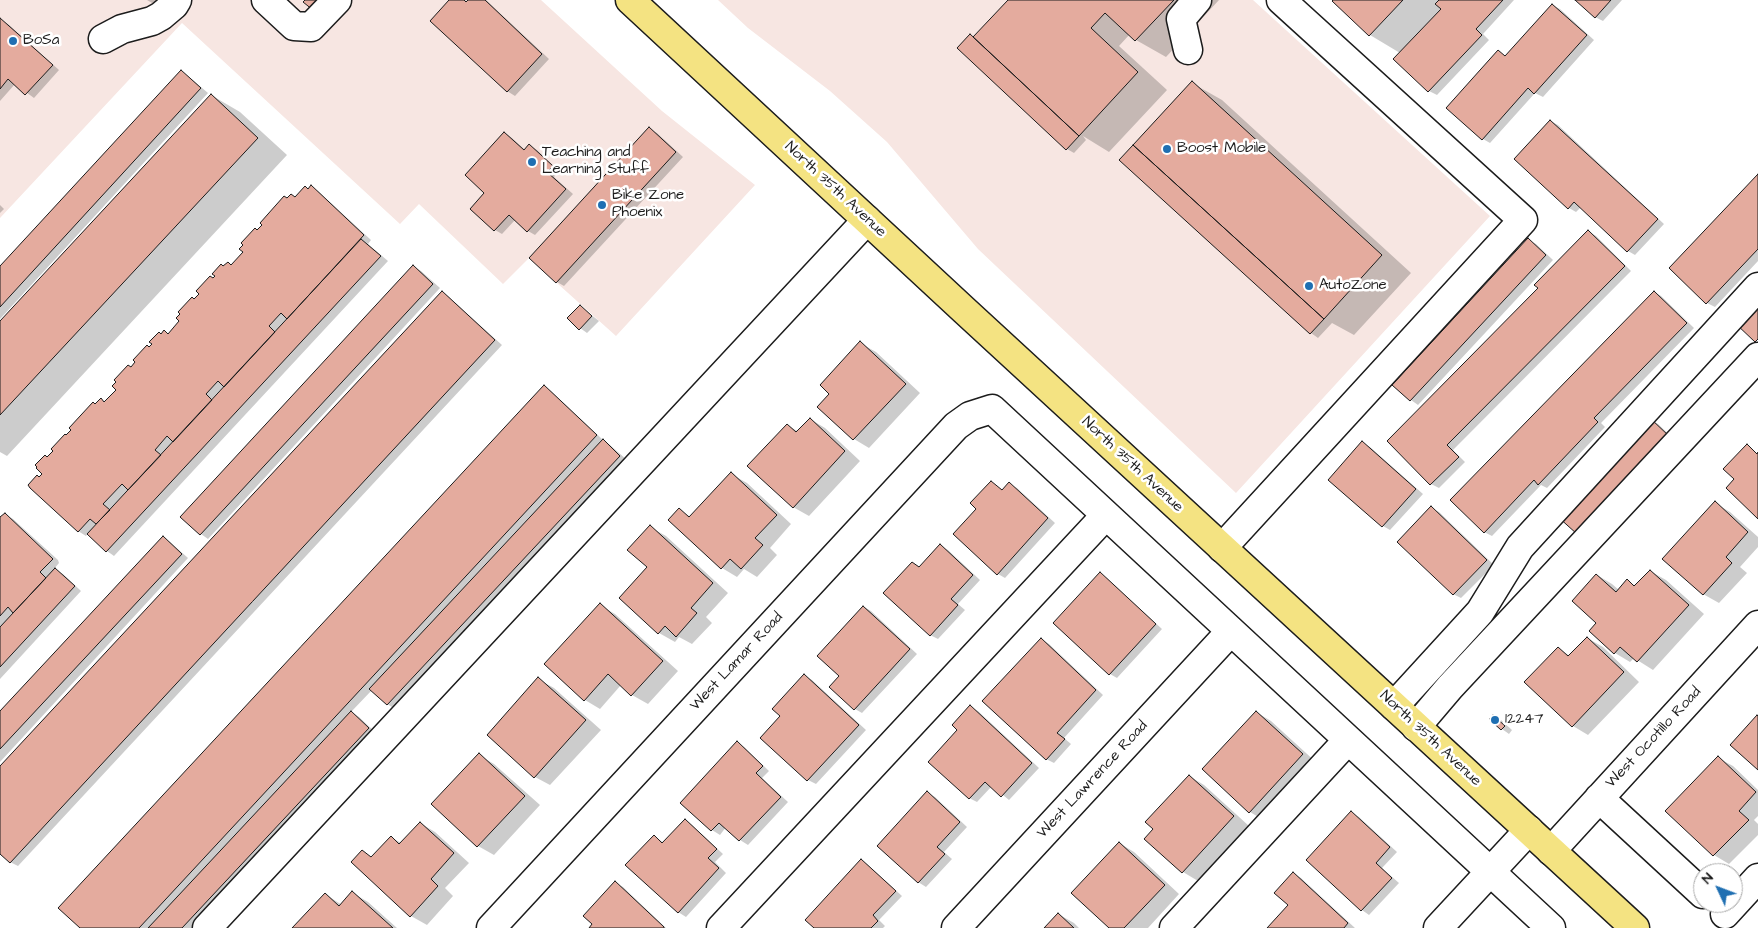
<!DOCTYPE html>
<style>
body{margin:0}
#map{position:relative;width:1758px;height:928px;overflow:hidden;background:#fff;font-family:"Architects Daughter",sans-serif}
canvas{display:block}
.north{position:absolute;left:1693px;top:863px;width:50px;height:50px;box-sizing:border-box;background:#fff;border:1px solid #a4a4a4;border-radius:50%;rotate:313deg;font-size:14px;font-weight:700;line-height:20px;text-align:center;color:#1c1c1c}
.north::after{content:'';display:block;margin:auto;width:18px;height:22px;background:#1f6fb2;clip-path:polygon(50% 0,100% 100%,50% 72%,0 100%)}
</style>
<div id="map">
<canvas width="1758" height="928"></canvas>
<div class="north">N</div>
</div>
<script>
const c = document.querySelector('canvas').getContext('2d');
c.lineJoin = 'round';
function fillPath(path, color) {
  c.fillStyle = color;
  c.fill(path, 'evenodd');
}
function poly(rows) {
  const path = new Path2D();
  for (const r of rows) {
    path.moveTo(r[0], r[1]);
    for (let i = 2; i < r.length; i += 2) path.lineTo(r[i], r[i + 1]);
  }
  return path;
}
function trace(path, color, width, dash) {
  c.strokeStyle = color;
  c.lineWidth = width;
  c.lineCap = dash ? 'butt' : 'round';
  c.setLineDash(dash || []);
  c.stroke(path);
}
function label(font, color, halo, rows, align = 'center') {
  c.font = font + ' "Architects Daughter",sans-serif';
  c.lineWidth = 5;
  c.setLineDash([]);
  c.textBaseline = 'middle';
  c.strokeStyle = halo;
  c.fillStyle = color;
  for (const [text, x, y, turn = 0] of rows) {
    c.save();
    c.translate(x, y);
    c.rotate((+turn || 0) * Math.PI / 180);
    c.textAlign = isNaN(turn) ? turn : align;
    if (halo) c.strokeText(text, 0, 0);
    c.fillText(text, 0, 0);
    c.restore();
  }
}
const built = poly([
 [0,0,541,0,662,111,755,185,616,336,529,258,503,284,419,204,400,224,182,23,0,218],
 [718,0,1253,0,1490,216,1236,493,978,249,887,142,830,91,748,28]
]);
const shadow = poly([
 [147,0,172,0,164,10],
 [451,0,465,0,467,2,469,0,486,0,549,59,515,96,507,91],
 [1009,0,1219,0,1166,57,1136,40,1130,34,1119,46,1167,90,1109,152,1083,136,1086,140,1074,153,1067,149,974,38],
 [1335,0,1514,0,1483,34,1489,40,1437,95,1429,91,1395,59,1400,53,1370,35,1334,1],
 [1577,0,1622,0,1603,21,1595,17],
 [1552,5,1560,9,1594,40,1543,97,1535,93,1490,143,1483,139,1498,52,1506,56],
 [0,19,8,24,59,70,34,98,15,84,0,101],
 [181,72,188,76,208,93,0,319,0,268],
 [1192,83,1222,100,1411,273,1354,335,1332,323,1318,338,1311,333,1121,160],
 [211,95,240,112,287,155,7,456,0,452,0,322],
 [1550,121,1558,125,1664,224,1635,255,1628,251,1581,207,1576,212,1569,208],
 [649,129,657,133,683,157,564,286,557,282],
 [505,133,512,138,525,150,529,145,537,150,559,171,554,177,573,194,535,235,528,231,515,220,502,234,495,230,486,193],
 [1758,176,1758,261,1715,307,1707,303],
 [311,187,318,191,371,240,368,244,388,261,114,556,107,551,88,533,86,536,78,531,40,478,44,474,47,458,101,400,105,403,117,389,131,368,165,332,169,334,181,321,195,300,223,267,232,266,245,252,258,231,296,198],
 [0,205,4,209,0,213],
 [1589,232,1596,236,1631,271,1453,450,1465,462,1439,488,1431,484,1388,441,1540,288],
 [1528,240,1536,244,1553,260,1418,405,1411,400],
 [414,267,421,271,440,288,208,539,201,534,181,517],
 [442,292,449,297,502,345,18,866,10,862,0,852,0,768],
 [1654,292,1661,296,1694,328,1601,423,1605,427,1547,488,1541,485,1492,536,1484,532],
 [580,306,599,321,587,333,580,328],
 [860,343,876,352,920,393,869,448,854,439],
 [544,386,551,391,603,440,610,445,627,460,395,709,387,704,372,690,351,712,359,717,376,733,194,928,82,928],
 [810,419,825,428,860,461,809,516,793,507,787,425,799,432],
 [1650,420,1658,424,1676,441,1559,516],
 [1362,443,1370,447,1423,494,1390,530,1383,526,1330,480],
 [731,474,747,483,791,524,770,548,777,555,757,577,744,569,737,577,722,568,679,510,691,517],
 [991,482,1003,491,1009,484,1017,488,1055,523,1005,578,998,574,978,509],
 [1715,503,1730,512,1758,537,1758,547,1740,567,1747,573,1719,603,1703,594],
 [1431,508,1439,512,1494,565,1461,598,1453,594],
 [5,515,13,519,58,560,59,563,54,569,63,574,81,591,0,679,0,518],
 [650,527,666,536,728,593,706,617,712,623,692,644,679,637,675,642,659,633,648,567],
 [163,538,170,542,188,558,0,762,0,713],
 [940,546,948,550,980,580,958,604,965,610,938,639,930,635,913,563,920,567],
 [1650,571,1666,580,1704,614,1653,670,1634,658,1630,662,1615,653,1598,623,1597,575,1612,584,1619,590,1627,581,1636,586],
 [1100,574,1107,578,1162,629,1117,678,1110,674],
 [600,605,615,614,678,671,648,704,632,695,621,685,600,709,585,700],
 [864,607,871,611,917,654,862,713,855,709],
 [1587,638,1603,647,1639,682,1588,735,1573,726,1558,648,1570,656],
 [1041,639,1049,644,1103,695,1064,738,1071,744,1054,763,1046,759],
 [805,676,812,680,866,730,816,784,808,780,762,738,782,716],
 [538,679,554,688,601,730,550,785,535,777],
 [970,707,978,711,1039,768,1009,800,992,786,977,802,969,798,959,730],
 [1256,712,1271,721,1318,764,1265,821,1250,812],
 [1493,716,1501,720,1512,730,1509,734,1502,729],
 [737,743,744,747,769,771,762,778,788,802,748,845,740,840,726,827,720,835,712,830,682,802],
 [479,755,494,764,540,805,494,855,478,846,433,804],
 [1718,758,1733,766,1758,790,1758,816,1754,820,1758,824,1758,835,1729,864,1714,855,1667,811],
 [1189,776,1204,785,1249,826,1198,881,1183,872,1146,839,1155,829],
 [927,793,935,797,967,827,944,852,952,859,926,887,918,882],
 [1352,813,1359,817,1397,852,1382,868,1399,883,1369,915,1362,910,1308,860],
 [685,820,692,825,723,854,715,862,726,873,686,917,678,912,654,836,664,843],
 [420,823,435,832,469,863,445,888,453,896,427,925,411,916,362,852,372,857,391,837,401,843],
 [1119,843,1134,852,1179,894,1148,928,1111,928],
 [861,860,868,865,902,896,879,920,885,926,883,928,816,928],
 [1294,874,1301,878,1355,928,1268,928,1290,905],
 [615,883,623,887,666,928,590,928],
 [353,893,368,902,397,928,294,928,325,894,342,905],
 [1058,914,1074,923,1079,928,1045,928]
]);
const building = poly([
 [305,0,321,0,313,10,303,2,305,0],
 [449,0,464,0,466,2,468,0,485,0,542,54,507,92,430,21,449,0],
 [1008,0,1174,0,1135,41,1105,13,1091,28,1138,72,1079,136,973,37,1008,0],
 [1333,0,1403,0,1369,36,1332,1,1333,0],
 [1439,0,1503,0,1476,29,1482,35,1428,92,1393,59,1441,9,1435,4,1439,0],
 [1575,0,1611,0,1595,18,1575,0],
 [1552,4,1587,35,1534,94,1528,88,1482,140,1446,108,1498,50,1505,56,1552,4],
 [0,18,53,65,25,95,8,79,0,89,0,18],
 [970,34,1079,136,1066,150,957,48,970,34],
 [181,70,201,88,0,307,0,266,181,70],
 [1192,81,1382,255,1324,319,1133,145,1192,81],
 [211,94,258,138,0,415,0,321,211,94],
 [1550,120,1658,219,1627,252,1574,202,1568,209,1514,159,1550,120],
 [649,127,676,152,556,283,529,258,649,127],
 [504,132,524,150,529,144,553,166,547,172,566,189,527,232,509,215,494,231,470,209,484,193,465,175,504,132],
 [1133,145,1324,319,1310,334,1119,160,1133,145],
 [1758,174,1758,249,1706,304,1669,268,1758,174],
 [311,185,364,235,287,319,281,313,269,326,275,332,224,387,218,381,206,394,212,400,173,442,167,436,155,450,161,455,128,490,122,484,103,504,110,510,96,524,90,519,78,532,30,488,28,485,37,475,39,477,42,474,36,468,37,467,35,465,45,455,47,457,53,451,51,449,65,434,66,435,71,430,69,428,93,402,95,404,101,398,104,402,116,390,112,386,116,382,114,380,128,365,131,367,135,362,133,360,147,345,149,347,152,344,149,342,159,332,161,334,164,330,168,334,179,321,176,318,180,314,178,312,192,297,194,299,199,294,196,291,210,276,213,278,215,276,212,274,221,264,223,266,228,262,231,265,243,252,239,249,243,245,241,243,255,228,257,230,262,225,260,223,284,196,287,198,291,194,295,197,305,186,308,189,311,185],
 [1588,230,1625,266,1447,445,1459,457,1430,485,1387,441,1538,288,1534,285,1588,230],
 [1528,238,1546,255,1410,401,1392,385,1528,238],
 [361,239,381,256,106,552,87,534,361,239],
 [413,265,433,284,200,535,180,517,413,265],
 [442,291,495,340,10,863,0,854,0,766,442,291],
 [1654,291,1687,323,1594,418,1598,422,1538,485,1534,480,1484,533,1450,500,1654,291],
 [1758,299,1758,339,1755,342,1735,323,1758,299],
 [580,305,592,316,579,330,567,318,580,305],
 [860,341,906,384,853,440,817,407,829,394,820,385,860,341],
 [544,385,597,435,139,928,80,928,58,908,544,385],
 [810,418,845,451,793,508,747,466,787,424,796,432,810,418],
 [1650,418,1670,437,1577,534,1557,516,1650,418],
 [603,439,620,456,387,705,369,689,603,439],
 [1362,441,1416,489,1382,527,1328,480,1362,441],
 [1747,444,1757,454,1758,452,1758,519,1726,488,1734,479,1723,469,1747,444],
 [731,472,777,515,755,538,763,545,741,569,730,559,721,569,668,520,679,508,689,517,731,472],
 [991,481,1002,490,1009,482,1048,518,997,575,953,534,976,509,970,503,991,481],
 [1715,501,1748,532,1726,557,1732,563,1703,595,1662,559,1715,501],
 [1431,506,1487,560,1453,595,1397,542,1431,506],
 [5,513,53,559,40,572,46,578,13,613,8,607,0,616,0,517,5,513],
 [650,525,713,583,691,608,697,613,676,637,665,626,658,634,619,598,647,567,627,550,650,525],
 [163,536,182,554,0,749,0,711,163,536],
 [940,544,973,575,951,599,958,605,930,636,883,593,912,562,919,567,940,544],
 [55,568,75,586,0,667,0,627,55,568],
 [1650,570,1689,605,1637,662,1620,647,1614,654,1589,631,1596,623,1572,601,1596,574,1616,592,1627,579,1634,586,1650,570],
 [1100,572,1156,624,1109,675,1053,623,1100,572],
 [600,603,663,661,631,696,608,674,584,701,544,664,600,603],
 [863,606,910,649,854,710,829,687,839,676,817,656,863,606],
 [1587,637,1624,672,1572,727,1524,682,1558,647,1568,656,1587,637],
 [1041,638,1096,690,1057,733,1065,739,1046,760,982,701,1041,638],
 [804,674,859,725,807,781,760,738,780,716,772,709,804,674],
 [538,677,586,720,534,778,487,735,538,677],
 [970,705,1032,763,1001,797,985,782,969,799,928,762,957,730,952,725,970,705],
 [351,711,369,728,182,928,148,928,351,711],
 [1256,711,1303,754,1249,813,1202,769,1256,711],
 [1493,715,1505,726,1501,730,1489,719,1493,715],
 [1757,715,1758,716,1758,770,1730,745,1757,715],
 [737,741,763,766,756,773,781,797,739,841,719,823,711,831,680,803,737,741],
 [479,753,525,796,477,847,431,804,479,753],
 [1718,756,1756,792,1739,811,1749,820,1713,856,1665,811,1718,756],
 [1189,775,1234,816,1182,873,1144,839,1153,829,1145,822,1189,775],
 [927,791,960,822,937,847,945,854,918,883,877,846,927,791],
 [1351,811,1390,847,1376,863,1392,878,1361,911,1306,860,1351,811],
 [685,819,717,849,708,858,719,868,678,913,625,865,654,835,662,843,685,819],
 [420,822,454,853,431,879,438,886,410,917,351,862,362,850,371,857,391,836,399,844,420,822],
 [1119,842,1165,885,1124,928,1109,928,1071,893,1119,842],
 [861,859,896,891,873,915,878,921,871,928,814,928,805,920,861,859],
 [1293,872,1348,923,1344,928,1267,928,1288,905,1274,893,1293,872],
 [615,881,664,927,664,928,589,928,592,924,583,916,615,881],
 [352,891,393,928,292,928,325,893,339,906,352,891],
 [1058,913,1074,928,1044,928,1058,913]
]);
const minor = poly([
 [266,0,294,26,311,27,337,0],
 [103,39,122,29,152,21,161,16,174,5,177,0],
 [1188,50,1181,19,1197,0],
 [1222,548,1523,220,1281,0],
 [1394,706,1480,612,1520,547,1758,287],
 [1416,727,1450,687,1758,357],
 [1599,798,1703,894],
 [1551,851,1758,625],
 [1725,914,1758,878],
 [207,928,867,220],
 [491,928,956,426,970,416,992,409,1551,928],
 [721,928,1106,515],
 [956,928,1231,631],
 [1174,928,1348,740],
 [1438,928,1529,830]
]);
const major = poly([
 [630,0,964,310,1635,928]
]);
const markers = [
 [13,41,5,"#1f6fb2"],
 [1167,149,5,"#1f6fb2"],
 [532,162,5,"#1f6fb2"],
 [602,205,5,"#1f6fb2"],
 [1309,286,5,"#1f6fb2"],
 [1495,720,5,"#1f6fb2"]
];
const poiNames = [
 ["BoSa",23,41],
 ["Boost Mobile",1177,149],
 ["Teaching and",542,153],
 ["Learning Stuff",542,170],
 ["Bike Zone",612,196],
 ["Phoenix",612,213],
 ["AutoZone",1319,286],
 ["12247",1505,720]
];
const streetNames = [
 ["North 35th Avenue",835,190,43],
 ["North 35th Avenue",1132,465,43],
 ["West Lamar Road",737,662,-47],
 ["West Ocotillo Road",1654,738,-47],
 ["North 35th Avenue",1430,739,43],
 ["West Lawrence Road",1093,780,-47]
];
fillPath(built, '#f7e6e2');
fillPath(shadow, '#0003');
fillPath(building, '#e4ab9e');
trace(building, '#1c1c1c', 1);
trace(minor, '#1c1c1c', 31);
trace(major, '#1c1c1c', 31);
trace(minor, '#fff', 28);
trace(major, '#f4e382', 28);
for (const [x, y, r, color] of markers) {
  const dot = new Path2D();
  dot.arc(x, y, r, 0, 2 * Math.PI);
  c.fillStyle = color;
  c.fill(dot);
  trace(dot, '#fff', 2);
}
label('15px', '#1c1c1c', '#fff', poiNames, 'left');
label('15px', '#1c1c1c', '#fff', streetNames);
</script>
